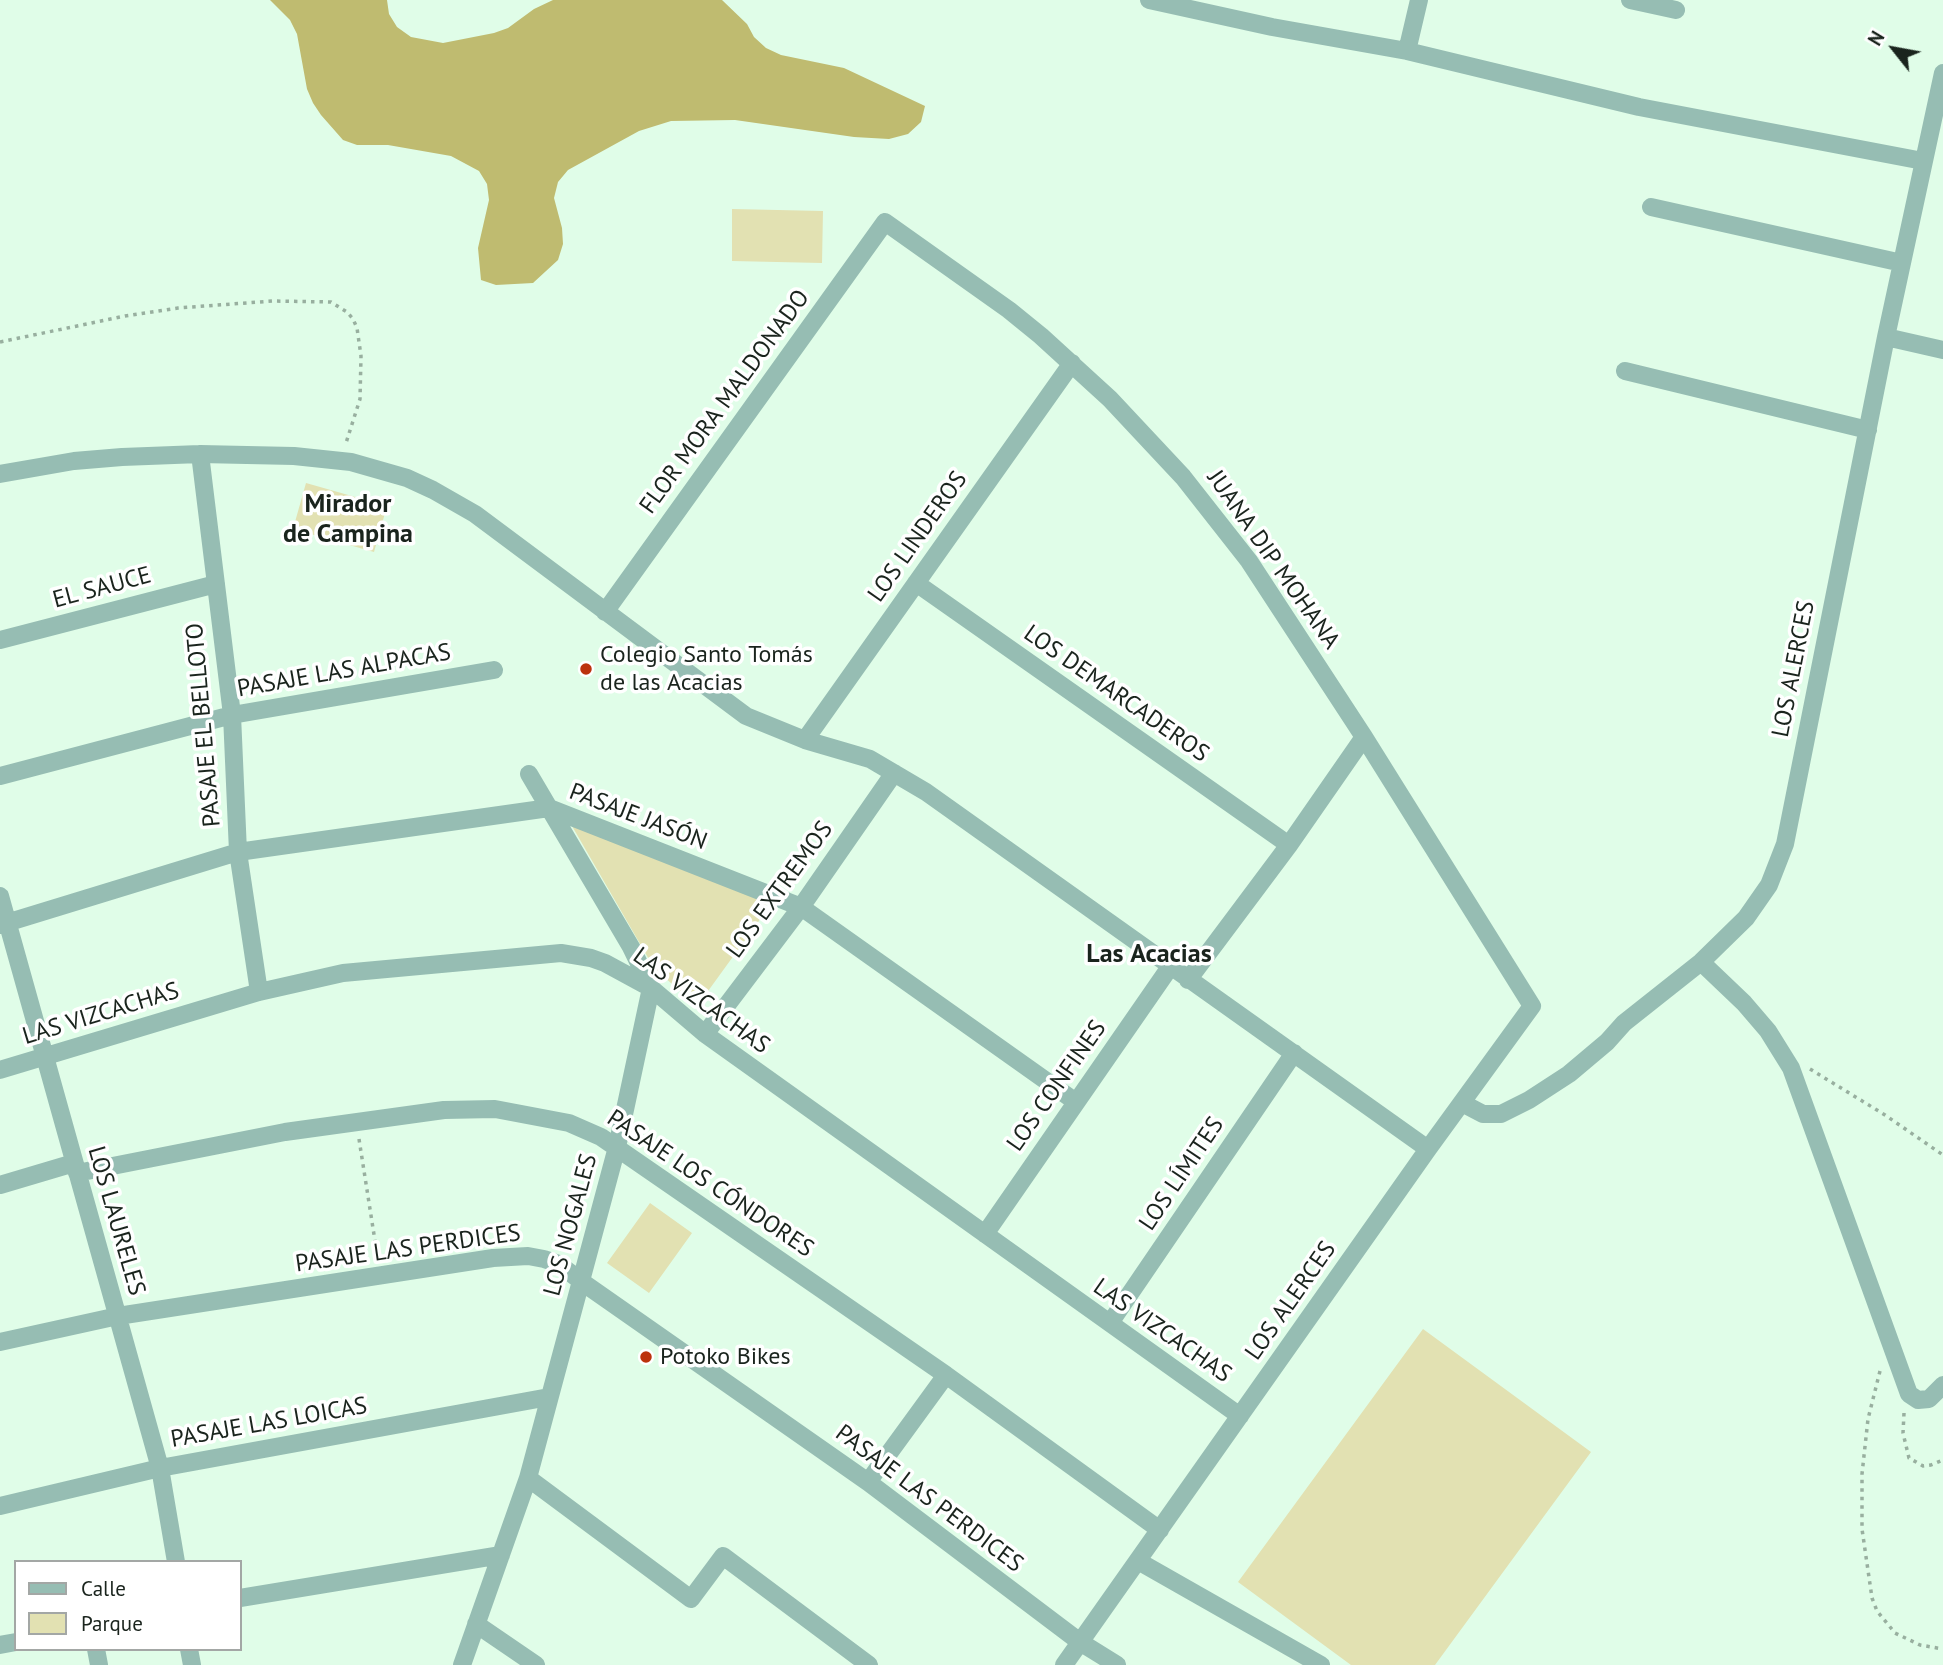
<!DOCTYPE html>
<meta charset="utf-8">
<style>
body{margin:0}
#map{position:relative;width:1943px;height:1665px;overflow:hidden;background:#e0fde8;font-family:"PT Sans",sans-serif}
canvas{display:block}
.legend{position:absolute;left:14px;top:1560px;width:228px;height:91px;box-sizing:border-box;background:#fff;border:2px solid #a3a7a5;margin:0;padding:9px 12px;list-style:none;font-size:21px;color:#1a241d}
.legend li{display:flex;align-items:center;gap:14px;height:35px}
.legend b{width:35px;border:2px solid #a3a7a5}
.north{position:absolute;left:1859px;top:14px;width:70px;height:70px;-webkit-text-stroke:5px #fff;paint-order:stroke;rotate:301deg;font-size:19px;font-weight:700;line-height:28px;text-align:center;color:#1a241d}
.north::after{content:'';display:block;margin:auto;width:24px;height:32px;background:#1a241d;clip-path:polygon(50% 0,100% 100%,50% 72%,0 100%)}
</style>
<div id="map">
<canvas width="1943" height="1665"></canvas>
<ul class="legend">
<li><b style="height:9px;background:#96bdb3"></b>Calle</li>
<li><b style="height:19px;background:#e2e1b2"></b>Parque</li>
</ul>
<div class="north">N</div>
</div>
<script>
const c = document.querySelector('canvas').getContext('2d');
c.lineJoin = 'round';
function fillPath(path, color) {
  c.fillStyle = color;
  c.fill(path, 'evenodd');
}
function poly(rows) {
  const path = new Path2D();
  for (const r of rows) {
    path.moveTo(r[0], r[1]);
    for (let i = 2; i < r.length; i += 2) path.lineTo(r[i], r[i + 1]);
  }
  return path;
}
function trace(path, color, width, dash) {
  c.strokeStyle = color;
  c.lineWidth = width;
  c.lineCap = dash ? 'butt' : 'round';
  c.setLineDash(dash || []);
  c.stroke(path);
}
function label(font, color, halo, rows, align = 'center') {
  c.font = font + ' "PT Sans",sans-serif';
  c.lineWidth = 7;
  c.setLineDash([]);
  c.textBaseline = 'middle';
  c.strokeStyle = halo;
  c.fillStyle = color;
  for (const [text, x, y, turn = 0] of rows) {
    c.save();
    c.translate(x, y);
    c.rotate((+turn || 0) * Math.PI / 180);
    c.textAlign = isNaN(turn) ? turn : align;
    if (halo) c.strokeText(text, 0, 0);
    c.fillText(text, 0, 0);
    c.restore();
  }
}
const green = poly([
 [732,209,823,211,822,263,732,261],
 [306,483,387,506,374,552,293,529],
 [572,826,767,902,761,918,703,998,690,1000,654,968],
 [650,1203,692,1233,649,1293,607,1263],
 [1423,1329,1591,1452,1435,1665,1351,1665,1238,1582]
]);
const forest = poly([
 [270,0,387,0,389,14,397,27,411,37,443,43,494,33,508,28,534,9,553,0,722,0,747,24,754,37,766,48,781,55,844,68,925,106,921,122,908,134,889,139,854,137,735,120,671,121,639,131,568,170,558,182,554,198,562,228,563,244,558,260,533,283,496,285,481,280,478,248,489,200,487,184,479,171,451,156,388,145,357,145,343,140,321,115,313,103,307,89,297,34,290,20]
]);
const path = poly([
 [0,342,125,316,178,308,273,301,331,302,347,312,353,319,357,328,361,356,360,399,346,443],
 [1810,1069,1885,1115,1943,1155],
 [359,1139,378,1260],
 [1880,1371,1868,1419,1862,1474,1862,1529,1872,1598,1877,1611,1895,1633,1920,1645,1943,1649],
 [1904,1413,1903,1433,1909,1458,1923,1466,1931,1465,1943,1460]
]);
const street = poly([
 [1149,0,1272,27,1407,51,1639,107,1923,161],
 [1630,0,1676,10],
 [1407,51,1419,0],
 [1651,207,1902,263],
 [1886,337,1943,350],
 [1625,371,1868,430],
 [200,454,232,715,238,852,259,992],
 [0,474,74,461,122,457,200,454,294,456,351,462,407,478,433,490,475,514,746,716,805,740,870,759,926,792,1428,1149],
 [916,583,1289,845],
 [605,612,885,222,1009,310,1041,336,1110,399,1183,477,1249,561,1364,737,1532,1006,1428,1149,1064,1665],
 [0,640,216,584],
 [805,740,1072,363],
 [0,776,232,715,494,670],
 [0,896,160,1468,176,1562],
 [0,925,238,852,549,808,801,907,1076,1102],
 [1701,962,1744,1003,1768,1031,1791,1068,1909,1394,1918,1400,1929,1399,1943,1385],
 [1188,980,1289,845,1364,737],
 [705,1034,801,907,894,773],
 [0,1070,259,992,343,973,561,953,591,958,605,963,651,988,705,1034,1240,1416],
 [1462,1103,1483,1114,1501,1114,1529,1100,1569,1074,1607,1042,1624,1023,1701,962,1746,918,1769,885,1785,844,1886,337,1943,73],
 [77,1173,285,1132,444,1110,495,1109,569,1123,601,1137,946,1375,1160,1530],
 [0,1185,74,1163],
 [985,1234,1170,967],
 [1110,1323,1294,1053],
 [0,1342,118,1316,493,1258,528,1256,544,1259,559,1264,582,1282,868,1482,1080,1642,1117,1665],
 [528,1478,691,1599,723,1556,869,1665],
 [868,1482,946,1375],
 [0,1506,160,1468,549,1397],
 [1138,1561,1321,1665],
 [240,1598,501,1555],
 [476,1624,536,1665],
 [0,1645,16,1642],
 [96,1649,99,1665],
 [189,1649,192,1665],
 [462,1665,528,1478,617,1147,651,988,631,947,529,774]
]);
const markers = [
 [586,669,7,"#bc320d"],
 [646,1357,7,"#bc320d"]
];
const streetNames = [
 ["FLOR MORA MALDONADO",725,402,-54],
 ["LOS LINDEROS",918,537,-55],
 ["JUANA DIP MOHANA",1273,560,55],
 ["EL SAUCE",102,588,-15],
 ["LOS ALERCES",1794,669,-79],
 ["PASAJE LAS ALPACAS",344,671,-10],
 ["LOS DEMARCADEROS",1116,694,35],
 ["PASAJE EL BELLOTO",204,725,-95],
 ["PASAJE JASÓN",638,817,21],
 ["LOS EXTREMOS",780,890,-54],
 ["LAS VIZCACHAS",701,1001,36],
 ["LAS VIZCACHAS",101,1014,-17],
 ["LOS CONFINES",1057,1086,-55],
 ["LOS LÍMITES",1182,1174,-56],
 ["PASAJE LOS CÓNDORES",710,1184,34],
 ["LOS LAURELES",116,1221,74],
 ["LOS NOGALES",571,1225,-75],
 ["PASAJE LAS PERDICES",408,1249,-8],
 ["LOS ALERCES",1291,1301,-55],
 ["LAS VIZCACHAS",1162,1331,35],
 ["PASAJE LAS LOICAS",269,1423,-10],
 ["PASAJE LAS PERDICES",929,1499,37]
];
const poiNames = [
 ["Colegio Santo Tomás",600,655],
 ["de las Acacias",600,683],
 ["Potoko Bikes",660,1357]
];
const neighbourhoodNames = [
 ["Mirador",348,505],
 ["de Campina",348,535],
 ["Las Acacias",1149,955]
];
fillPath(green, '#e2e1b2');
fillPath(forest, '#bfbb70');
trace(path, '#98af9f', 3.5, [3.5, 5]);
trace(street, '#96bdb3', 18);
for (const [x, y, r, color] of markers) {
  const dot = new Path2D();
  dot.arc(x, y, r, 0, 2 * Math.PI);
  c.fillStyle = color;
  c.fill(dot);
  trace(dot, '#fff', 2.5);
}
label('24px', '#1a241d', '#fff', streetNames);
label('24px', '#1a241d', '#fff', poiNames, 'left');
label('bold 26px', '#1a241d', '#fff', neighbourhoodNames);
</script>
